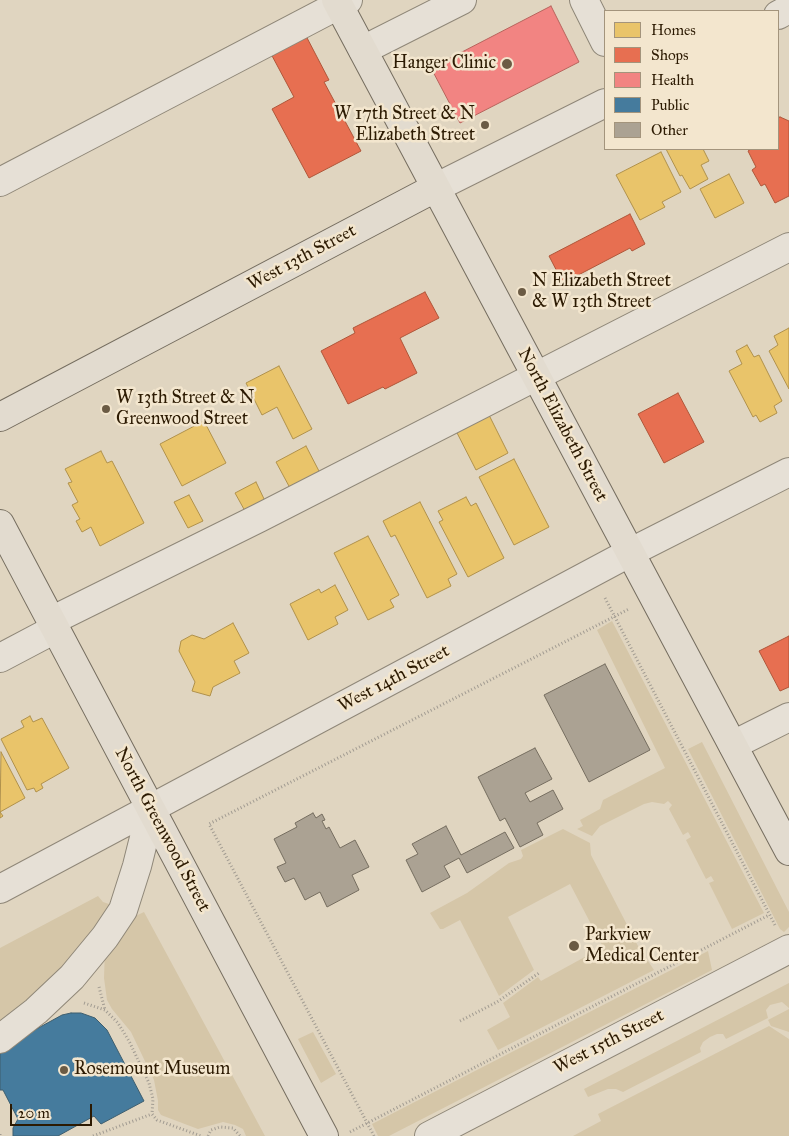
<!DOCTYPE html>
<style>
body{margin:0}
#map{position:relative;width:789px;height:1136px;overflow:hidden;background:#e0d5c0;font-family:"IM FELL Great Primer",serif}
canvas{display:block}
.legend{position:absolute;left:604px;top:10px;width:175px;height:140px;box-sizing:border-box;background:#f3e6ce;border:1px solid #a3947c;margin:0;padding:6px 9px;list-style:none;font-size:15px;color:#2c1a02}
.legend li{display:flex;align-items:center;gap:10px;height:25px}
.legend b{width:25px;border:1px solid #a3947c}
.scale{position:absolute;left:10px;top:1104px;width:82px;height:22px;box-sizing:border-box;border:2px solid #2c1a02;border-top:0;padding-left:6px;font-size:15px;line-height:18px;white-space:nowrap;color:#2c1a02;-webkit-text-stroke:4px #f3e6ce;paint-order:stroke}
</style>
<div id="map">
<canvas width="789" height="1136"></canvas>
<ul class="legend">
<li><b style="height:14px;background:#e9c46a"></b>Homes</li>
<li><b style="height:14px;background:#e76f51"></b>Shops</li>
<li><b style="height:14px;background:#f28482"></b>Health</li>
<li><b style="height:14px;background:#457b9d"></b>Public</li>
<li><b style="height:14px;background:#aba293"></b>Other</li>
</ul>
<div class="scale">20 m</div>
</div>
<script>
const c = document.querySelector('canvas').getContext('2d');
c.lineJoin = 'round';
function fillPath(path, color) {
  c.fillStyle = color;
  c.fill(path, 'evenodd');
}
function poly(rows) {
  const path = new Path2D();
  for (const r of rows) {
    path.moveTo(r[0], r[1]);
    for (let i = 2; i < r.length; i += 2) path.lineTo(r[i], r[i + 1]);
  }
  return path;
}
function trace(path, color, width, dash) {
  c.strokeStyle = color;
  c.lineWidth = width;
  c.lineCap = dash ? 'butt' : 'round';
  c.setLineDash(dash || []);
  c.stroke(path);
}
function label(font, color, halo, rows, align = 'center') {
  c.font = font + ' "IM FELL Great Primer",serif';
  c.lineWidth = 5;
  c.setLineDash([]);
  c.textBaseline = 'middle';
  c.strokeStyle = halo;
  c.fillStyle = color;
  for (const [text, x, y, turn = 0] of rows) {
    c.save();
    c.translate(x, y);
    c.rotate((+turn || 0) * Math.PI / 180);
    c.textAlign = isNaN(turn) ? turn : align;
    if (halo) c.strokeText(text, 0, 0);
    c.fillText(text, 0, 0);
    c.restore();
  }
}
const green = poly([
 [612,621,764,913,732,929,709,883,714,881,711,876,706,879,686,840,691,837,688,832,683,835,669,809,672,805,668,801,664,804,652,802,644,804,600,826,592,836,577,829,583,826,580,820,600,809,603,800,665,768,597,630],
 [702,742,789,912,789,927,784,932,780,929,688,749],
 [563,829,590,843,591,855,638,946,654,970,498,1050,487,1030,510,1017,503,1003,538,977,541,981,603,947,570,884,508,917,534,970,499,996,460,920,443,929,440,929,430,913,467,893,509,863,521,859,523,856,521,850],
 [98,896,103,902,112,905,90,940,53,983,0,1027,0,948],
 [144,912,265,1136,246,1136,243,1129,235,1125,223,1122,198,1129,161,1115,158,1110,158,1101,154,1080,131,1032,112,1009,107,1000,104,978,105,949,127,920],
 [708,951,712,970,389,1136,378,1136,372,1124],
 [789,983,789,1008,782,1002,770,1005,766,1010,768,1018,726,1039,723,1034,717,1034,710,1037,703,1042,700,1048,701,1052,623,1092,616,1089,608,1089,588,1097,584,1089],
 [789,1009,789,1032,771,1026,768,1020],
 [769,1026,789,1039,789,1136,573,1136,601,1121,598,1114],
 [313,1032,336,1074,321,1083,298,1039]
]);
const homes = poly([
 [666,149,703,149,709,161,701,165,708,179,690,189,682,175,680,176,666,149],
 [661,152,681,192,662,202,665,207,640,220,616,175,661,152],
 [729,174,744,203,715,218,700,189,729,174],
 [789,328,789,389,769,351,778,345,774,336,789,328],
 [747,345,754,357,759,355,782,401,774,406,777,413,760,422,756,415,753,417,729,371,742,364,736,351,747,345],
 [279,366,312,429,293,439,277,407,262,415,246,383,279,366],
 [486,409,508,453,476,470,453,425,486,409],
 [204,421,226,463,182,486,160,444,204,421],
 [306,446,320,473,290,488,276,462,306,446],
 [101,451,107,463,112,461,144,523,100,546,91,527,82,532,76,521,80,519,72,505,78,502,68,483,72,482,65,469,101,451],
 [514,459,549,527,514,545,479,477,514,459],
 [256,482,265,501,245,511,235,493,256,482],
 [189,495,203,521,188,528,174,502,189,495],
 [466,497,471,506,476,503,504,558,468,577,439,522,443,520,438,511,466,497],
 [420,502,457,574,448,579,451,586,427,598,395,535,391,537,383,521,420,502],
 [368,536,399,595,390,600,394,607,368,620,334,553,368,536],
 [335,585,348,610,335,617,338,624,308,640,290,604,319,589,321,593,335,585],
 [233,623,249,653,234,661,240,673,213,687,210,696,192,691,195,682,179,651,181,641,192,635,204,639,233,623],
 [30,716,33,722,42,718,69,768,41,784,43,788,36,792,34,788,27,790,1,739,24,727,21,721,30,716],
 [1,752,25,798,0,812,3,816,0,818,1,752]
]);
const shops = poly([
 [305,34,329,80,324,82,361,151,309,178,272,109,294,97,270,52,305,34],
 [780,117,789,121,789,196,775,203,765,184,761,186,752,170,756,167,748,151,751,149,778,149,778,118,780,117],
 [630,214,645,244,632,251,630,248,563,283,549,256,630,214],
 [425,292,439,318,400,338,417,373,385,389,383,387,348,404,321,351,355,333,353,328,425,292],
 [678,393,704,442,664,463,638,414,678,393],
 [789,636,789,687,780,691,759,651,789,636]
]);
const health = poly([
 [551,6,579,62,460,123,431,68,551,6]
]);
const public = poly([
 [71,1013,81,1013,95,1018,107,1030,144,1101,101,1124,94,1116,58,1136,13,1136,13,1128,18,1119,3,1090,0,1090,0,1049,62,1015,71,1013]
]);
const building = poly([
 [605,664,650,750,589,782,544,695,605,664],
 [535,748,552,779,525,793,530,802,553,790,563,809,537,823,543,835,520,847,505,818,500,821,478,777,535,748],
 [313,813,316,818,322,814,325,820,322,821,326,829,329,827,340,848,355,840,369,867,352,875,359,890,327,907,320,892,305,900,294,878,285,882,277,867,286,863,274,839,297,827,295,823,313,813],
 [446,826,461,855,505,832,514,848,467,873,459,858,444,866,450,877,422,892,406,860,418,854,412,844,446,826]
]);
const path = poly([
 [605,598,775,925],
 [99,987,105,1010],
 [84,1003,105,1010,118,1023,129,1041,149,1083,153,1099,152,1114,157,1120,201,1136],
 [460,1021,497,1002,539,973],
 [350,1132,769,915],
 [0,1134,0,1136],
 [93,1136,152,1114],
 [208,1136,211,1130,220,1127,233,1128,240,1136],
 [374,1136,209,824,629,609]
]);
const minor = poly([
 [584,0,605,42],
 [778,15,789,9],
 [363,50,462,0],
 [0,182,348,0],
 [435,188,605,103],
 [51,621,259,518,789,247],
 [0,658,55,629],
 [733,745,789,717],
 [0,889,631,552,789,472],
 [0,1039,36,1011,72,977,105,937,123,910,137,866,151,810],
 [429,1136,789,949]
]);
const major = poly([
 [336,0,789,851],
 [0,417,435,188],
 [0,524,324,1136]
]);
const markers = [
 [507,64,6,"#6b5b44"],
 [485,125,5,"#6b5b44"],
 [522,292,5,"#6b5b44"],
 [106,409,5,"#6b5b44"],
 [574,946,6,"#6b5b44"],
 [64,1070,5,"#6b5b44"]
];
const poiNames = [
 ["Hanger Clinic",496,64,"right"],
 ["W 17th Street & N",475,115,"right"],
 ["Elizabeth Street",475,136,"right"],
 ["N Elizabeth Street",532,282],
 ["& W 13th Street",532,303],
 ["W 13th Street & N",116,399],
 ["Greenwood Street",116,420],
 ["Parkview",585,936],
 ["Medical Center",585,957],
 ["Rosemount Museum",74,1070]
];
const streetNames = [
 ["West 13th Street",302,258,-28],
 ["North Elizabeth Street",562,425,62],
 ["West 14th Street",394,679,-28],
 ["North Greenwood Street",162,830,62],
 ["West 15th Street",609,1042,-27]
];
fillPath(green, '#d5c6a8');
fillPath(homes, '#e9c46a');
trace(homes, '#b0914b', 1);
fillPath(shops, '#e76f51');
trace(shops, '#af5639', 1);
fillPath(health, '#f28482');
trace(health, '#b7645c', 1);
fillPath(public, '#457b9d');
trace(public, '#3e5e6e', 1);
fillPath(building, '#aba293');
trace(building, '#756d5f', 1);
trace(minor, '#8f8778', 30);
trace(major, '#756d5f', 30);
trace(path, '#a19b91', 3, [1, 2.5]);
trace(minor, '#e6e0d6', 28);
trace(major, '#e2dbcf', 28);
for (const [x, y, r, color] of markers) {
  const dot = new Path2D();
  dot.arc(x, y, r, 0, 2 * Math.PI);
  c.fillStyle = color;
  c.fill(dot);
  trace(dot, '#f3e6ce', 2);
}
label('18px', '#2c1a02', '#f3e6ce', poiNames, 'left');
label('18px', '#2c1a02', '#f3e6ce', streetNames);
</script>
